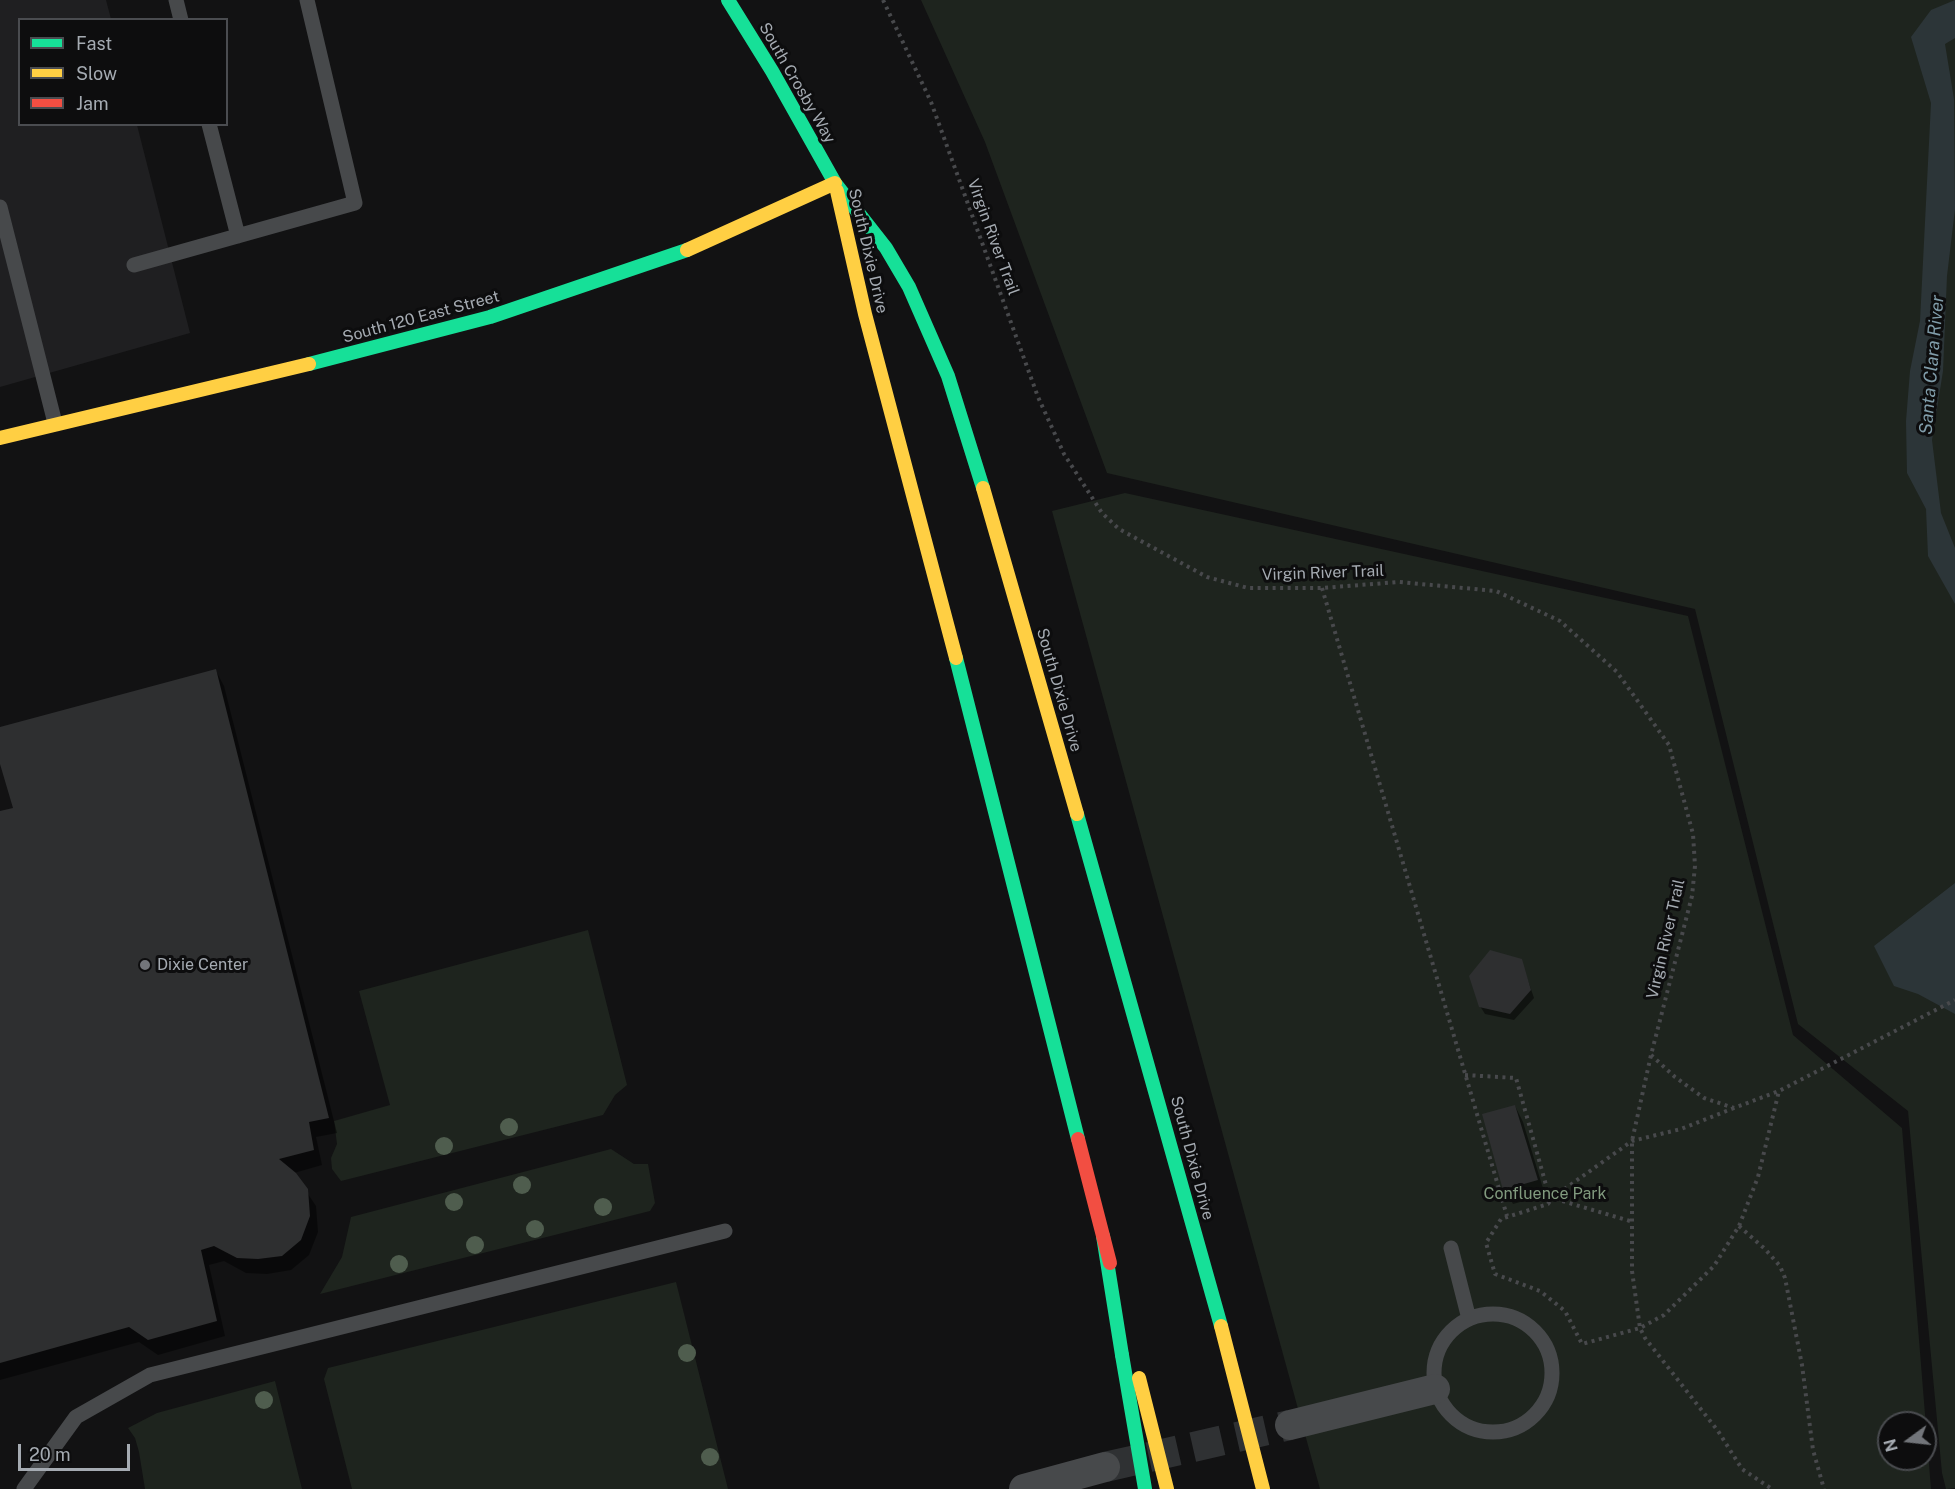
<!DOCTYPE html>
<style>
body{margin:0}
#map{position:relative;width:1955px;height:1489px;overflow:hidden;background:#121213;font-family:"Public Sans",sans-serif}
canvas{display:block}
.legend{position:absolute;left:18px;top:18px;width:210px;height:108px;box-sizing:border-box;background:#0d0d0e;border:2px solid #4a4c50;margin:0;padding:8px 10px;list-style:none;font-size:18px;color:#a5abb2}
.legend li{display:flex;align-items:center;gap:12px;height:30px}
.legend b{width:30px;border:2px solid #4a4c50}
.north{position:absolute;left:1877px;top:1411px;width:60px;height:60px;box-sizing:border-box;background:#0d0d0e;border:2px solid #4a4c50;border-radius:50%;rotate:255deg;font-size:16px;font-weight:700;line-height:24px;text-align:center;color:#a5abb2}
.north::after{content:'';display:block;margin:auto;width:21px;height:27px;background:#72757a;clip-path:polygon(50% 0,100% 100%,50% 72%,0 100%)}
.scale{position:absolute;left:18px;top:1444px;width:112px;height:27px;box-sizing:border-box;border:3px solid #a5abb2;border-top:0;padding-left:8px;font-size:18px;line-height:21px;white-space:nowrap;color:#a5abb2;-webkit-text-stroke:4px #0d0d0e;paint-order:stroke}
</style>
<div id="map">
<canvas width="1955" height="1489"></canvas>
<ul class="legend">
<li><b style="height:8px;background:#16e098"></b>Fast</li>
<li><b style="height:8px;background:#ffcf43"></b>Slow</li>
<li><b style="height:8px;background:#f24e42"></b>Jam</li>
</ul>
<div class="north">N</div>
<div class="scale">20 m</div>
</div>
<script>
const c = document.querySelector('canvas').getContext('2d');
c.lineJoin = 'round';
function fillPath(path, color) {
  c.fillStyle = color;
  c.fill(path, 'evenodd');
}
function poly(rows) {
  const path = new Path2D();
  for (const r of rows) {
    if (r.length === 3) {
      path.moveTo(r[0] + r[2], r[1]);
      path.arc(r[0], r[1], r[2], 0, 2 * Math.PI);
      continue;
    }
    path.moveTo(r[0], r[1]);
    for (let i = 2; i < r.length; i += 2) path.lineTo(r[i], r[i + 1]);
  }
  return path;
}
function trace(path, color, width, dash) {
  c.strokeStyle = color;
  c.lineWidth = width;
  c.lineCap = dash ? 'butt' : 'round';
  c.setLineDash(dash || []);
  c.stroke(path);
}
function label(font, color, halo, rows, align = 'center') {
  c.font = font + ' "Public Sans",sans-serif';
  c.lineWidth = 6;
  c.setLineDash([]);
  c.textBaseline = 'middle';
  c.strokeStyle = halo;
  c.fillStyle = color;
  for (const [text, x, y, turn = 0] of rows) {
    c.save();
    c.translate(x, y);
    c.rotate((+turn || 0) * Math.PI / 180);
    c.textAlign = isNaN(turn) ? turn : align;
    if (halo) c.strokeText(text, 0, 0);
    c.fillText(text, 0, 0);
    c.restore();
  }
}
const built = poly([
 [0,0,106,0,111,19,20,20,20,124,137,125,190,333,0,387]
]);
const green = poly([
 [921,0,1955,0,1955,1488,1946,1489,1942,1473,1908,1111,1798,1024,1695,609,1107,473,985,142],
 [1125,493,1688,616,1793,1035,1902,1128,1931,1489,1320,1489,1052,511],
 [1889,1423,1925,1423,1925,1459,1889,1459],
 [588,930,627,1085,615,1095,603,1115,341,1181,332,1169,331,1158,337,1144,334,1121,390,1105,359,991],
 [611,1149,634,1164,648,1164,655,1203,650,1211,320,1294,342,1257,351,1217],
 [676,1282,728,1489,352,1489,324,1379,328,1368],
 [275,1381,302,1489,145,1489,139,1452,135,1438,128,1428,157,1413]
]);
const water = poly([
 [1955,0,1955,38,1945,44,1954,99,1955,209,1947,276,1943,371,1932,440,1941,513,1955,548,1955,604,1928,556,1926,509,1907,473,1906,421,1910,371,1920,321,1931,103,1911,37,1931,10],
 [1955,883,1955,1014,1918,994,1894,986,1874,946]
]);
const shadow = poly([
 [216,671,224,686,337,1133,316,1137,322,1165,294,1173,316,1206,318,1232,309,1255,291,1270,267,1274,246,1273,224,1261,209,1265,225,1336,158,1355,139,1342,0,1380,0,813,14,809,0,758,0,729],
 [1521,960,1534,998,1514,1020,1485,1014,1480,1006],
 [1515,1106,1523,1122,1545,1195,1513,1204,1505,1189]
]);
const building = poly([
 [216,669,329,1118,309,1122,314,1150,279,1159,296,1173,308,1189,310,1216,301,1240,282,1256,258,1259,237,1258,214,1246,201,1250,217,1321,148,1340,129,1327,0,1363,0,811,13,808,0,764,0,727],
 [1490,950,1522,959,1531,990,1510,1014,1479,1007,1469,976],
 [1515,1105,1538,1180,1503,1190,1482,1114]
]);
const streetTunnel = poly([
 [1105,1467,1290,1425]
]);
const path = poly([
 [883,0,931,102,1038,397,1064,454,1102,513,1119,529,1207,577,1248,588,1322,588,1399,582,1496,591,1560,621,1617,672,1669,745,1693,834,1695,866,1692,896,1651,1055,1632,1141,1632,1271,1640,1328,1645,1338,1718,1431,1742,1469,1772,1489],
 [1322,588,1507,1216],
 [1651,1055,1675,1077,1704,1098,1734,1108,1779,1091,1955,1000],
 [1465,1075,1516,1078,1548,1192,1552,1198,1630,1221],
 [1734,1108,1681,1129,1632,1141,1552,1198,1548,1204,1501,1219,1486,1243,1495,1274,1540,1291,1565,1311,1582,1344,1640,1328,1664,1315,1714,1266,1739,1226,1758,1177,1779,1091],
 [1739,1226,1765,1249,1780,1266,1785,1278,1802,1365,1813,1450,1824,1489]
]);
const lane = poly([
 [176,0,181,20],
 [209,124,238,236],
 [0,207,55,423],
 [134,265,355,203,307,0],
 [1451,1248,1469,1319],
 [1493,1373,59],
 [24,1489,76,1417,150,1375,725,1231]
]);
const street = poly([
 [1290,1425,1435,1389],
 [1024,1489,1105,1467]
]);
const fast = poly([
 [728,0,772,71,835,183,886,248,909,287,948,376,983,488],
 [309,364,490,317,687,250],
 [956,658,1078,1139],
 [1077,814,1221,1326],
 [1103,1236,1122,1355]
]);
const slow = poly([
 [837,191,865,314,956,658],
 [687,250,835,183],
 [0,438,309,364],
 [983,488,1077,814]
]);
const jam = poly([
 [1078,1139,1110,1263]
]);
const fastBridge = poly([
 [1122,1355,1145,1489]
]);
const slowBridge = poly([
 [1221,1326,1263,1489],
 [1139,1378,1167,1489]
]);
const trees = [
 [509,1127],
 [444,1146],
 [522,1185],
 [454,1202],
 [603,1207],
 [535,1229],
 [475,1245],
 [399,1264],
 [687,1353],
 [264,1400],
 [710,1457]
];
const markers = [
 [145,965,6,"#72757a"]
];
const streetNames = [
 ["South Crosby Way",797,83,60],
 ["Virgin River Trail",993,237,70],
 ["South Dixie Drive",868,251,77],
 ["South 120 East Street",421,317,-15],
 ["Virgin River Trail",1323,573,-2],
 ["South Dixie Drive",1059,690,74],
 ["Virgin River Trail",1666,939,-77],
 ["South Dixie Drive",1192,1158,75]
];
const poiNames = [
 ["Dixie Center",157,965]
];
const parkNames = [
 ["Confluence Park",1545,1194]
];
const waterNames = [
 ["Santa Clara River",1932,365,-85]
];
fillPath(built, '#1f1f21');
fillPath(green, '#1e241e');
fillPath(water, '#2c3538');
fillPath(shadow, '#0007');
fillPath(building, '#2e2f30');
trace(streetTunnel, '#2f3133', 30, [30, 15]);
trace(path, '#48494c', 4, [3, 4.5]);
trace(lane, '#47494b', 15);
trace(street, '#47494b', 30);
trace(fast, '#16e098', 14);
trace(slow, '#ffcf43', 14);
trace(jam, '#f24e42', 14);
trace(fastBridge, '#16e098', 14);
trace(slowBridge, '#ffcf43', 14);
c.fillStyle = '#4f5d4e';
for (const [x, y] of trees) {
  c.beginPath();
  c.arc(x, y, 9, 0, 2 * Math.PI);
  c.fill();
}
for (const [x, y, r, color] of markers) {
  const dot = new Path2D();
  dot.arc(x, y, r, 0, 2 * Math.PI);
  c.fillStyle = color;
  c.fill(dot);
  trace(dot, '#0d0d0e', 2);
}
label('16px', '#a5abb2', '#0d0d0e', streetNames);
label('16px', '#a5abb2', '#0d0d0e', poiNames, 'left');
label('16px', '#819a7e', '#0d0d0e', parkNames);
label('italic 18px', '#809ca9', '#0d0d0e', waterNames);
</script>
